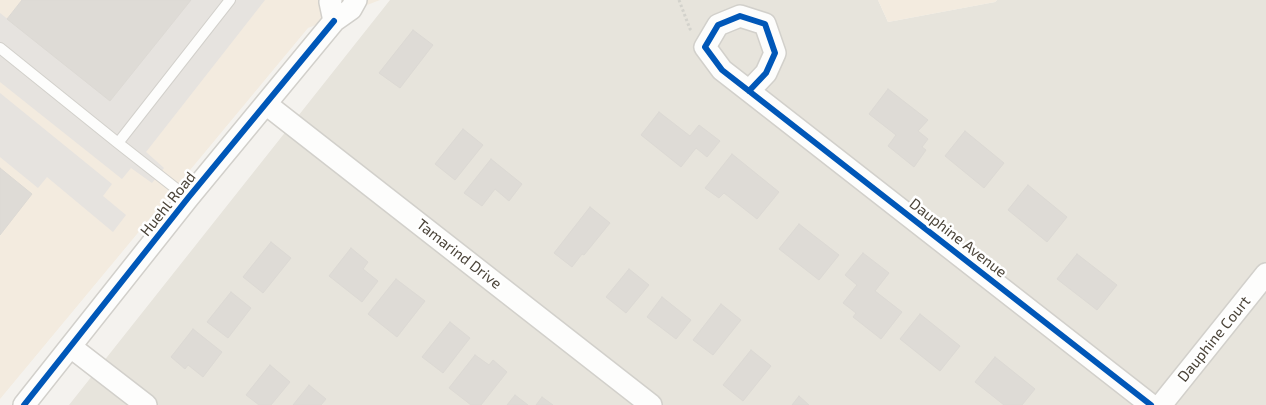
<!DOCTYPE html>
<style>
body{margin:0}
canvas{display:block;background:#f4f2ee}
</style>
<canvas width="1266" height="405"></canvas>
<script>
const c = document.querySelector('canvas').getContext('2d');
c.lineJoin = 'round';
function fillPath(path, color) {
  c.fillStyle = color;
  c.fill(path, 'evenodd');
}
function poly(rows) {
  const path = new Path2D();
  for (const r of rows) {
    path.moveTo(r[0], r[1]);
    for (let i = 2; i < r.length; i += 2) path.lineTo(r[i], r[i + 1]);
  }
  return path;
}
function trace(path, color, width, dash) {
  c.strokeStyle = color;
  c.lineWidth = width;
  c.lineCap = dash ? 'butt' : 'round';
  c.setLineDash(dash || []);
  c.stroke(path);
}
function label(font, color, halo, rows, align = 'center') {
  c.font = font + ' "Exo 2",sans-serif';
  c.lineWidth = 5;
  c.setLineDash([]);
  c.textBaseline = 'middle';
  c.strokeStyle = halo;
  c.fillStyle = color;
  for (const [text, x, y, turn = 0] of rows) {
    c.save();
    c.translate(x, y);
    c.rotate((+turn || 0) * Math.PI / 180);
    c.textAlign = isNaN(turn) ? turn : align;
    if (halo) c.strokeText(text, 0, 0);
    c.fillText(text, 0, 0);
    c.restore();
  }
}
const residential = poly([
 [390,0,878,0,888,22,995,2,997,0,1266,0,1266,405,69,405]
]);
const commercial = poly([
 [0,0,380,0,308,28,0,399],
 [878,0,997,0,995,2,888,22]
]);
const parking = poly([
 [191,0,265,0,146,152,164,168,152,183,131,168,122,179,0,82,0,13,110,101],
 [0,93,112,184,103,196,126,215,113,232,47,177,38,188,0,157]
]);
const building = poly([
 [22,0,191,0,110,101,7,19,22,0],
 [413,30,433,45,400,88,379,73,413,30],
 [888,89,928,120,918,131,928,139,922,147,926,150,914,167,888,146,896,135,869,114,888,89],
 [659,112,690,136,699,125,720,141,707,157,696,148,681,167,641,135,659,112],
 [463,129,483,145,455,180,435,164,463,129],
 [965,131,1004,163,984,188,945,156,965,131],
 [732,154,779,192,757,219,724,193,719,198,705,188,732,154],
 [491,159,522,184,509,201,495,189,482,206,464,193,491,159],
 [0,168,32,194,0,235,0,168],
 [1028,185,1067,217,1047,242,1008,210,1028,185],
 [590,207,610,223,584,255,582,254,572,267,554,253,590,207],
 [799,224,839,255,819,280,779,249,799,224],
 [271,242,291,258,263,293,243,277,271,242],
 [351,248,368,262,363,269,378,281,362,302,329,276,351,248],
 [863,253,889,273,875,291,902,312,881,339,853,317,856,313,843,303,857,285,845,275,863,253],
 [1077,254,1117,285,1097,310,1057,279,1077,254],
 [629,269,649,285,626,313,606,297,629,269],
 [396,279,425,301,397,337,368,314,396,279],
 [231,292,251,308,228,338,207,322,231,292],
 [662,297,691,320,676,339,647,317,662,297],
 [721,304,741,320,713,355,693,340,721,304],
 [920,314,960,346,940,371,900,339,920,314],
 [450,322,470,338,443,373,422,357,450,322],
 [193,329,222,352,203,377,188,365,185,369,171,357,193,329],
 [751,350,771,366,743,401,723,385,751,350],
 [475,355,489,365,493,360,507,372,481,405,471,405,449,388,475,355],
 [995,357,1035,389,1022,405,1004,405,975,382,995,357],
 [270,365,290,382,271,405,259,405,246,395,270,365],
 [309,385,326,399,321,405,293,405,309,385],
 [515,395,528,405,507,405,515,395],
 [799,396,809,405,792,405,799,396],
 [542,397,553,405,536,405,542,397]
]);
const path = poly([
 [679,0,690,29,692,31]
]);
const lane = poly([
 [0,48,118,143,188,198],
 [118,143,230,0]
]);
const street = poly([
 [331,0,330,2,334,21,351,9,356,0],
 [749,91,766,73,775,53,765,24,740,16,718,25,705,47,722,70,749,91,1151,405],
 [266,104,651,405],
 [71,347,146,405],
 [24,405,188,198,334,21],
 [1161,405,1266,274]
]);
const cycleway = poly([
 [749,91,766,73,775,53,765,24,740,16,718,25,705,47,722,70,749,91,1151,405],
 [24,405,188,198,334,21]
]);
const streetNames = [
 ["Huehl Road",168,204,-51],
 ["Dauphine Avenue",958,238,38],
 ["Tamarind Drive",459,254,38],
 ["Dauphine Court",1214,339,-51]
];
fillPath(residential, '#e7e4dc');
fillPath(commercial, '#f3ebdf');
fillPath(parking, '#e6e3df');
fillPath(building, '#dedbd6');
trace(building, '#dcd9d4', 1);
trace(lane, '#d2d0cb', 12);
trace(street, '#d2d0cb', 24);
trace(path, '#d3d2cc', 3, [2.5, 2.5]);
trace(lane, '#fdfdfc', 10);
trace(street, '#fdfdfc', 21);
trace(cycleway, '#0057b8', 6);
label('15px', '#4b4439', '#fff', streetNames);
</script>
